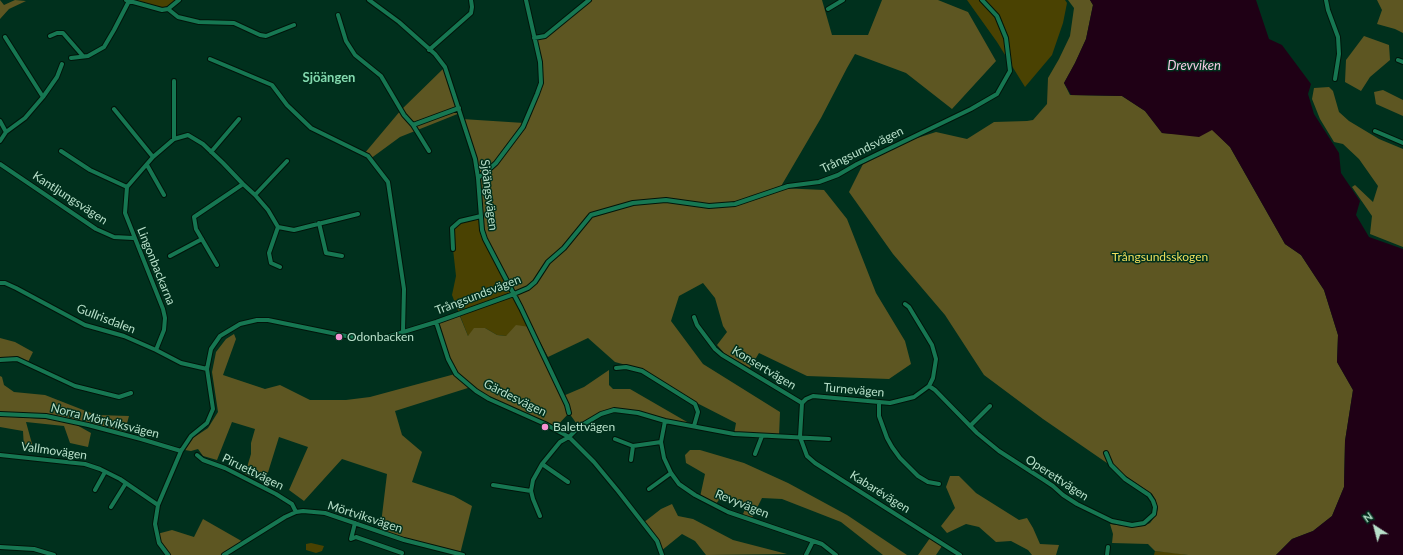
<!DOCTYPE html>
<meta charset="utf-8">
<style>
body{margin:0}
#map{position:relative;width:1403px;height:555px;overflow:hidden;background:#00301d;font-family:Lato,sans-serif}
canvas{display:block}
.north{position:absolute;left:1355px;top:507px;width:40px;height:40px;-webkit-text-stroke:3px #00301d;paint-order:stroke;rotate:324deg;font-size:11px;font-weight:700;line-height:16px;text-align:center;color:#b8e0ca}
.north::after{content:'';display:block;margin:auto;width:14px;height:18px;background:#b8e0ca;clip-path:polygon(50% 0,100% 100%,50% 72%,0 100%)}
</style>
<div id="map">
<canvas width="1403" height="555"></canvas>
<div class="north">N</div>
</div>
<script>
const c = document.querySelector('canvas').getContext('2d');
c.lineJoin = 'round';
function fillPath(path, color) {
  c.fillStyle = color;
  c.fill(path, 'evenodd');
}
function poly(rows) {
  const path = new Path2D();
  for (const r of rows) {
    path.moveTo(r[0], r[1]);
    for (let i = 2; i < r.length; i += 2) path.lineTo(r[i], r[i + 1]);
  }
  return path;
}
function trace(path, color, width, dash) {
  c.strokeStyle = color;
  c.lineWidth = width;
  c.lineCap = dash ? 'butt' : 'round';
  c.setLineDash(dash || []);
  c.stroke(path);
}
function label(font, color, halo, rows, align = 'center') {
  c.font = font + ' Lato,sans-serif';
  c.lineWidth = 3;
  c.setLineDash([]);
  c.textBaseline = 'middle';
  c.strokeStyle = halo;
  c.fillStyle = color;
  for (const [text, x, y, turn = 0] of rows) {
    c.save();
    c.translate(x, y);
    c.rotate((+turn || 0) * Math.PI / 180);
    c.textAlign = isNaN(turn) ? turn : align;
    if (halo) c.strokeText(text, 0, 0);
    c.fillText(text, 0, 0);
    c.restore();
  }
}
const green = poly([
 [134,0,179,0,162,10],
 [967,0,1065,0,1067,3,1063,23,1052,55,1025,87,997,42],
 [481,216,530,327,506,336,497,335,485,328,468,336,452,295,456,276,453,249,452,228,460,221],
 [311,543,324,546,322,551,316,553,306,550,306,544],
 [1155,551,1176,553,1188,555,1154,555]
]);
const forest = poly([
 [0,0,4,5,15,0,26,1,9,9,0,19],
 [589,0,822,0,832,35,868,35,882,0,938,0,968,12,996,61,952,109,906,73,855,54,847,68,821,118,780,188,824,190,847,219,876,293,905,341,911,364,889,379,807,376,759,353,750,368,724,353,717,345,727,332,723,326,715,298,703,283,679,296,671,321,703,364,780,412,779,436,734,434,736,423,693,401,637,368,615,362,588,338,548,357,485,239,482,230,478,178,462,119,524,123,541,83,540,62,534,38,545,36],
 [1068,0,1090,0,1093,5,1086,39,1075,63,1064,83,1070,95,1122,96,1145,111,1162,133,1176,134,1212,129,1230,147,1285,244,1301,255,1324,290,1338,335,1337,362,1353,390,1345,441,1344,487,1332,516,1313,531,1292,539,1276,555,1188,555,1155,551,1148,544,1112,543,1113,534,1110,524,1132,527,1144,526,1150,523,1156,515,1158,508,1155,499,1152,494,1043,419,984,375,945,315,893,254,849,192,864,162,889,147,936,132,967,139,994,122,1027,121,1033,120,1047,104,1048,78,1059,59,1070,36,1074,8],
 [1377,0,1403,0,1403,33,1395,29,1377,24,1382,10],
 [1364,36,1389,45,1390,60,1370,77,1361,91,1345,82,1346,60],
 [445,67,460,113,400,137,370,159,364,154,401,110],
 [1329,87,1333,91,1339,112,1349,121,1379,139,1403,149,1403,247,1370,234,1372,216,1352,187,1355,185,1373,202,1378,186,1359,159,1343,144,1334,142,1320,119,1312,99,1314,88],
 [1383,90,1403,100,1403,116,1376,104,1374,92],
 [459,314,468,336,474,328,485,328,497,335,506,336,516,325,530,327,563,396,584,387,609,370,609,385,613,389,630,389,694,426,638,413,614,410,601,414,579,427,569,413,554,429,489,399,471,387,395,411,402,435,422,452,412,482,454,496,472,506,460,554,380,532,387,474,342,459,304,501,289,490,308,447,279,437,265,482,245,474,251,454,251,443,255,429,232,422,217,460,203,456,198,449,191,451,185,450,193,438,208,428,218,412,212,372,216,352,226,339,234,334,236,339,223,375,265,389,280,385,310,400,346,400,370,397,455,374,436,322],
 [0,338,15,342,33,352,27,364,17,359,0,360],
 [0,376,2,377,4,385,14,392,45,395,96,415,129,416,124,434,46,416,0,414],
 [0,416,47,419,75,424,91,433,88,447,70,443,64,426,26,422,34,451,24,449,23,431,0,427],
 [690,450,700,450,744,463,788,483,847,515,907,555,883,555,841,522,782,499,762,498,751,520,742,517,746,506,722,496,715,505,700,497,705,474,686,463,685,455],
 [950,476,959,476,976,493,1019,520,1027,518,1033,528,1040,544,1059,545,1056,555,1032,555,1028,550,1011,541,996,542,979,527,966,524,947,533,941,526,955,508,946,487],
 [672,504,678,516,693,519,733,540,787,554,706,555,695,541,682,534,661,551,643,523,661,509],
 [203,519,245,543,224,555,168,555,159,543,157,534,172,530,194,537],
 [930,538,942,546,936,555,918,555]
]);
const water = poly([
 [1090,0,1256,0,1269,39,1282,45,1311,84,1308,94,1314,114,1339,153,1341,173,1360,201,1356,215,1369,237,1403,249,1403,555,1276,555,1292,539,1313,531,1332,516,1344,487,1345,441,1353,390,1337,362,1338,335,1324,290,1301,255,1285,244,1230,147,1212,130,1199,137,1162,133,1145,111,1122,96,1071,95,1064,83,1075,63,1086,39,1093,5]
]);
const minor = poly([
 [126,0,162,10,168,9,179,0],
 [369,0,399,22,435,54,445,67,475,159,478,178,482,230,485,239,521,308,567,405,569,413],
 [1326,0,1328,10,1338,37,1339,54,1335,79],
 [168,9,178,17,199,22,234,23,260,35,266,36,294,25],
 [828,9,843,0],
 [338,15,346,41,355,55,381,76,404,115,413,125,429,151],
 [50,36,57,33,63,33,83,56],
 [5,37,43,97],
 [534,38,545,36,589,0],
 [429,50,471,13,472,7,471,0],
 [71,58,88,56,104,47,114,30,129,1],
 [210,59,272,85,287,105,311,128,368,156,388,182,404,289,403,331],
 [1398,60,1403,62],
 [174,81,174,139],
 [114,109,153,157],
 [0,121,6,132],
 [413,125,459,108],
 [1375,131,1403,143],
 [0,141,6,132,25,118,43,97,57,77,62,64],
 [61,151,90,170,127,187],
 [211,152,239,119],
 [0,164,96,229,114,237,133,238],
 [147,165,164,195],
 [478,178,486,172,496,163,523,127,537,94,541,83,540,62,526,0],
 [255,195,287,161],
 [319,223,326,253,342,256],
 [453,249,452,228,460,221,481,216],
 [170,256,202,239],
 [217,265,196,229,194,217,243,184],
 [280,267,271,263,269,253,278,227,294,230,358,214],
 [0,283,5,283,16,288,85,325,124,336,156,350,181,363,207,369],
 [694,317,697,325,715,349,722,355,802,403,800,437,807,456,815,463,960,555],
 [436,322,448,359,456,374,476,391,489,399,545,424,569,437,594,462,618,491,657,541,662,555],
 [156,350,164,330,165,318,163,309,125,213,127,187,153,157,174,139,188,135,203,144,223,163,243,184,255,195,268,210,278,227],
 [0,360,17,359,75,386,119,397,131,393],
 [616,368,626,367,642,371,695,404,698,412,694,426],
 [929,386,935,390,977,433,999,451,1044,480,1053,486,1063,495,1077,504,1112,521,1132,525,1144,523,1154,514,1155,507,1153,501,1149,495,1125,479,1111,465,1106,453],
 [879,402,879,416,887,438,892,447,900,458,918,476,928,482,939,484],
 [802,403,806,399,813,396,890,403,914,397,929,386,933,378,936,359,932,345,909,307,905,304],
 [0,414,46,416,88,425,141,439,181,451],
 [665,421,661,442,664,458,671,473,679,484,695,495,728,512,822,544,836,555],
 [970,426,990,406],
 [615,439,633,446,661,442],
 [755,454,762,436],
 [0,455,85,464,100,469,120,479,158,505],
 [197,455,203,460,225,468,276,494,292,504,296,512],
 [631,460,633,446],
 [542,464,568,482],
 [493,485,531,491],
 [649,489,671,473],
 [95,490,105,472],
 [111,507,126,483],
 [540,516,533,499,531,491,533,480,542,464,560,442,569,437,579,427,601,414,614,410,638,413,665,421,734,434,829,439],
 [355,523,351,539,356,537,402,553],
 [0,547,34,549,54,555],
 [168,555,159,543,155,524,158,505,181,451,191,436,207,423,213,409,207,369,211,349,220,336,240,324,257,320,268,320,351,337,387,337,436,322,514,294,528,288,535,282,548,262,564,248,591,215,633,203,666,200,709,206,735,204,788,186,819,182,838,175,857,164,971,109,997,94,1010,71,1006,38,997,16,982,0],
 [224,555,285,517,296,512,303,511,325,513,404,540,463,555],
 [806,555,813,541],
 [1107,555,1108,547]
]);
const markers = [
 [339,337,4,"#f591d2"],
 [545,427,4,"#f591d2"]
];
const streetNames = [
 ["Trångsundsvägen",862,150,-26],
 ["Sjöängsvägen",489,195,83],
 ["Kantljungsvägen",70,198,33],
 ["Lingonbackarna",156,266,68],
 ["Trångsundsvägen",478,295,-21],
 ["Gullrisdalen",106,319,21],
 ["Konsertvägen",764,368,31],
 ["Turnevägen",854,390,5],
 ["Gärdesvägen",515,398,26],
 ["Norra Mörtviksvägen",105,421,14],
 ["Vallmovägen",54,451,8],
 ["Piruettvägen",253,472,26],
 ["Operettvägen",1057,478,33],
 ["Kabarévägen",880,492,32],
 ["Revyvägen",742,504,22],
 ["Mörtviksvägen",365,517,18]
];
const parkNames = [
 ["Trångsundsskogen",1160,257]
];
const poiNames = [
 ["Odonbacken",347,337],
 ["Balettvägen",553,427]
];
const waterNames = [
 ["Drevviken",1194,66]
];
const neighbourhoodNames = [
 ["Sjöängen",329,78]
];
fillPath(green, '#4a4202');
fillPath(forest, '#5d5622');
fillPath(water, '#1f0015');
trace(minor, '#00150a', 6);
trace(minor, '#167752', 4);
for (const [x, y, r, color] of markers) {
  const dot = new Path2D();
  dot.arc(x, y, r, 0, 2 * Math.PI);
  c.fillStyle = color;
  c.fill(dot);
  trace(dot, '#00301d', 1.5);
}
label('12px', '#b8e0ca', '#00301d', streetNames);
label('12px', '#f1df5d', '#00301d', parkNames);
label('12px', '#b8e0ca', '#00301d', poiNames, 'left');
label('italic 13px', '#f2c7e1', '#00301d', waterNames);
label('bold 13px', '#83daaf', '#00301d', neighbourhoodNames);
</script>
